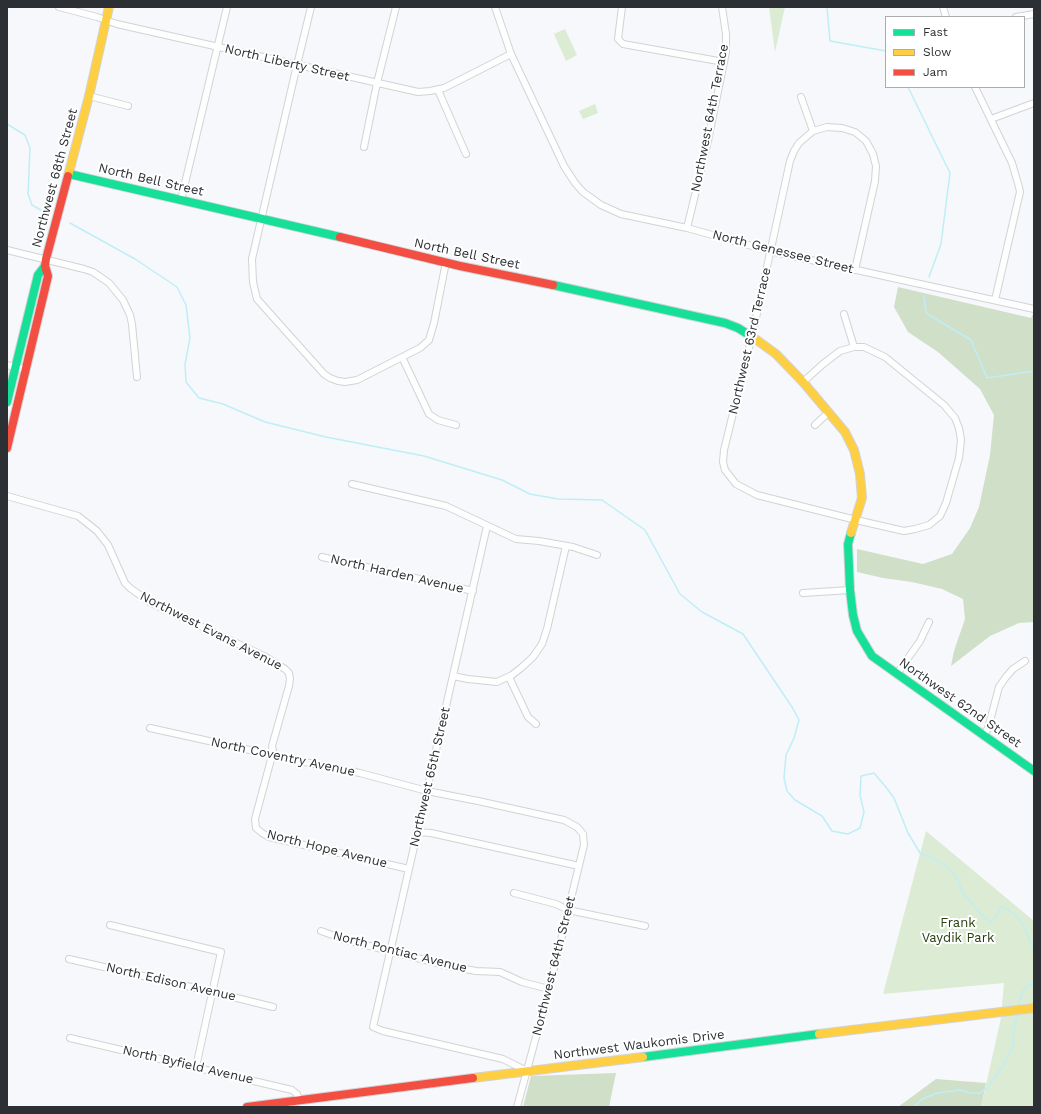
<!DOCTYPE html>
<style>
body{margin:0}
#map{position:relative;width:1041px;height:1114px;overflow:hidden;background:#f6f8fb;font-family:"Work Sans",sans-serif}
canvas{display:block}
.frame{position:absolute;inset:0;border:8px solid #2c2f33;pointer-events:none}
.legend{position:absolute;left:885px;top:16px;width:140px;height:72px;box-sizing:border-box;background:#fff;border:1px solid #abacad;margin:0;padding:5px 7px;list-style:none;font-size:12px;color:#2c2f33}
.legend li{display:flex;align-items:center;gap:8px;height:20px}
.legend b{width:20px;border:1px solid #abacad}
</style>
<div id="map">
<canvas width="1041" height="1114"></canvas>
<div class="frame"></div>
<ul class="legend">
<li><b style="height:5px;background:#16e098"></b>Fast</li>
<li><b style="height:5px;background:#ffcf43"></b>Slow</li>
<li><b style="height:5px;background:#f24e42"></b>Jam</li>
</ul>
</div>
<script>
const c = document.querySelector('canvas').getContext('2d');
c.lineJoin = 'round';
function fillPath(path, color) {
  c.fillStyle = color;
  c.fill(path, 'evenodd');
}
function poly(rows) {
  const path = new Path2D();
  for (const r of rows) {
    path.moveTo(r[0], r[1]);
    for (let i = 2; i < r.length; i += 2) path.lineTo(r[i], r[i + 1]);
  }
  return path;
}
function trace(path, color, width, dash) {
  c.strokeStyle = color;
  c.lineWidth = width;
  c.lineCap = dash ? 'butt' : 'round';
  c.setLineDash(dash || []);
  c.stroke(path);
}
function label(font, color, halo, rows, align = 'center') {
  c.font = font + ' "Work Sans",sans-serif';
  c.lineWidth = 4;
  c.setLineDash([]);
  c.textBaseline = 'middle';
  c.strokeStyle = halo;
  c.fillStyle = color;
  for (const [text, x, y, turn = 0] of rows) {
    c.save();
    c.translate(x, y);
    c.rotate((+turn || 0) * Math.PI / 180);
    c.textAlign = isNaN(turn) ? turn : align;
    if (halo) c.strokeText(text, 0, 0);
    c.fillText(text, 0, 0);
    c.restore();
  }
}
const green = poly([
 [769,7,785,7,775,52],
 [565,29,577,55,566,61,554,34],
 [595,104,598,113,583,119,579,111],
 [926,831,1034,921,1034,1107,981,1107,1001,1018,1004,983,883,994]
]);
const forest = poly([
 [898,287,1031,318,1034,312,1034,622,1019,623,990,636,951,666,954,651,965,619,963,599,942,589,912,582,883,578,857,572,857,549,923,564,952,554,970,528,979,507,990,455,994,415,980,389,938,352,908,332,894,307],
 [616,1073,609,1107,523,1107,531,1076],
 [936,1079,986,1083,981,1107,898,1107]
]);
const stream = poly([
 [827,7,830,41,886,51],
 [908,87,950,173,941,244,929,277],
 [7,124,25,135,30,148,28,194,32,205,46,213],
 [70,223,135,259,177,287,186,305,190,338,185,364,186,382,199,398,223,404,265,422,326,437,424,456,502,480,530,494,558,499,602,500,645,530,680,594,702,612,743,634,792,707,799,720,794,738,786,755,784,778,787,791,795,800,822,816,832,831,848,834,860,828,864,812,860,795,861,776,874,773,885,786,894,798,908,833,920,853,935,859,953,872,964,894,979,912,990,922,997,916,1000,907,1006,908,1016,916,1024,926,1031,944,1034,947],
 [924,296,926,313,971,340,987,378,1034,371],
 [1019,1003,1023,991,1029,984,1034,985],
 [914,1107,922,1099,937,1093,960,1090,970,1093,980,1093,987,1088,1003,1066,1013,1046,1013,1033,1018,1012]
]);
const street = poly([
 [59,7,97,17,117,24,418,92,430,91,444,88,511,54],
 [311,7,297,65,252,259,253,282,257,299,324,374,330,378,338,381,345,382,357,380,420,348,429,340,434,323,446,262],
 [495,7,511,54,564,166,575,183,583,192,601,205,621,214,687,228,770,251,1034,309],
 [622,7,618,39,623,44,724,62],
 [943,7,946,17],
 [1016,17,1034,14],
 [975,87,1012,163,1019,187,1020,192,995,300],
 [438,90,466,154],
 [89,96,128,106],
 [801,97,813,131],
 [991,119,1034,103],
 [364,147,377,83,396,7],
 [181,200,227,7],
 [687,228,708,141,726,52,726,34,722,7],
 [7,250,84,269,93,272,109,283,123,300,130,315,132,324,137,377],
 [844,314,854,347],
 [402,357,429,414,438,420,456,425],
 [7,365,26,370],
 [803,382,823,364,840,351,854,347,864,347,885,357,944,405,955,418,959,428,961,440,959,458,946,503,940,516,929,525,915,529,904,531,856,520,757,495,736,484,725,470,723,462,724,450,752,336,790,161,794,151,799,143,813,131,827,127,842,128,855,132,866,141,873,154,876,166,875,181,855,270],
 [815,425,829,412],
 [352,484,446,506,516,539,539,541,573,547,597,555],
 [7,496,78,516,97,531,108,545,125,583,130,588,151,603,264,656,285,669,289,673,290,679,289,686,272,746,273,752,255,819,256,828,262,833,269,837,409,869],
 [487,526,373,1027,383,1031,503,1059,527,1071],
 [322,557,473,591],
 [803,593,850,590],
 [897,674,920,641,929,622],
 [453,676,468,679,497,682,512,675,521,668,533,657,542,644,547,629,566,546],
 [509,677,528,717,536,724],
 [150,728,268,754,273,752,279,757,360,773,427,791,478,801,564,820,577,827,583,834,584,845,549,989,517,1107],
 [984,735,988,728,990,721,999,687,1006,677,1013,669,1025,661],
 [417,832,431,833,579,866],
 [514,893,556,904,568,910,645,926],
 [110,925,221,952,196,1067],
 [321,931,346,940,449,966,476,971,500,972,522,982,549,989],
 [69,959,213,992,273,1007],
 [70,1038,292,1090,297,1094,299,1100]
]);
const fast = poly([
 [69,174,340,237],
 [553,285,725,323,738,328,754,338],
 [7,402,38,275,45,266],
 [851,533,848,544,850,590,853,615,857,631,872,656,1034,771],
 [643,1057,819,1034]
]);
const slow = poly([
 [68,176,89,96,109,7],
 [754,338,776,354,803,382,845,432,854,450,860,474,862,498,851,533],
 [819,1034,1034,1008],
 [473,1078,643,1057]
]);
const jam = poly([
 [340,237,460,266,553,285],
 [7,448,48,276,45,266,46,259,68,176],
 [247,1107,473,1078]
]);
const streetNames = [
 ["North Liberty Street",287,63,13],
 ["Northwest 64th Terrace",710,118,-79],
 ["Northwest 68th Street",55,178,-75],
 ["North Bell Street",151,180,13],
 ["North Genessee Street",783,252,14],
 ["North Bell Street",467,254,12],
 ["Northwest 63rd Terrace",750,341,-77],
 ["North Harden Avenue",397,574,13],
 ["Northwest Evans Avenue",211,631,27],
 ["Northwest 62nd Street",960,703,35],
 ["North Coventry Avenue",283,757,12],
 ["Northwest 65th Street",430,777,-77],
 ["North Hope Avenue",327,849,14],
 ["North Pontiac Avenue",400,952,14],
 ["Northwest 64th Street",554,966,-76],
 ["North Edison Avenue",171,982,13],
 ["Northwest Waukomis Drive",639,1045,-7],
 ["North Byfield Avenue",188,1065,13]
];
const parkNames = [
 ["Frank",958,923],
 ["Vaydik Park",958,938]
];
fillPath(green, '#dcebd3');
fillPath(forest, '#d0dfc7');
trace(stream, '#bfeef7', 1.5);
trace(street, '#d1d3d6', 8);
trace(fast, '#d1d3d6', 10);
trace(slow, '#d1d3d6', 10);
trace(jam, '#d1d3d6', 10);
trace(street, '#fefefe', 6);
trace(fast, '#16e098', 8);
trace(slow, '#ffcf43', 8);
trace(jam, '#f24e42', 8);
label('13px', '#2c2f33', '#fff', streetNames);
label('13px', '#273f0f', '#fff', parkNames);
</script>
